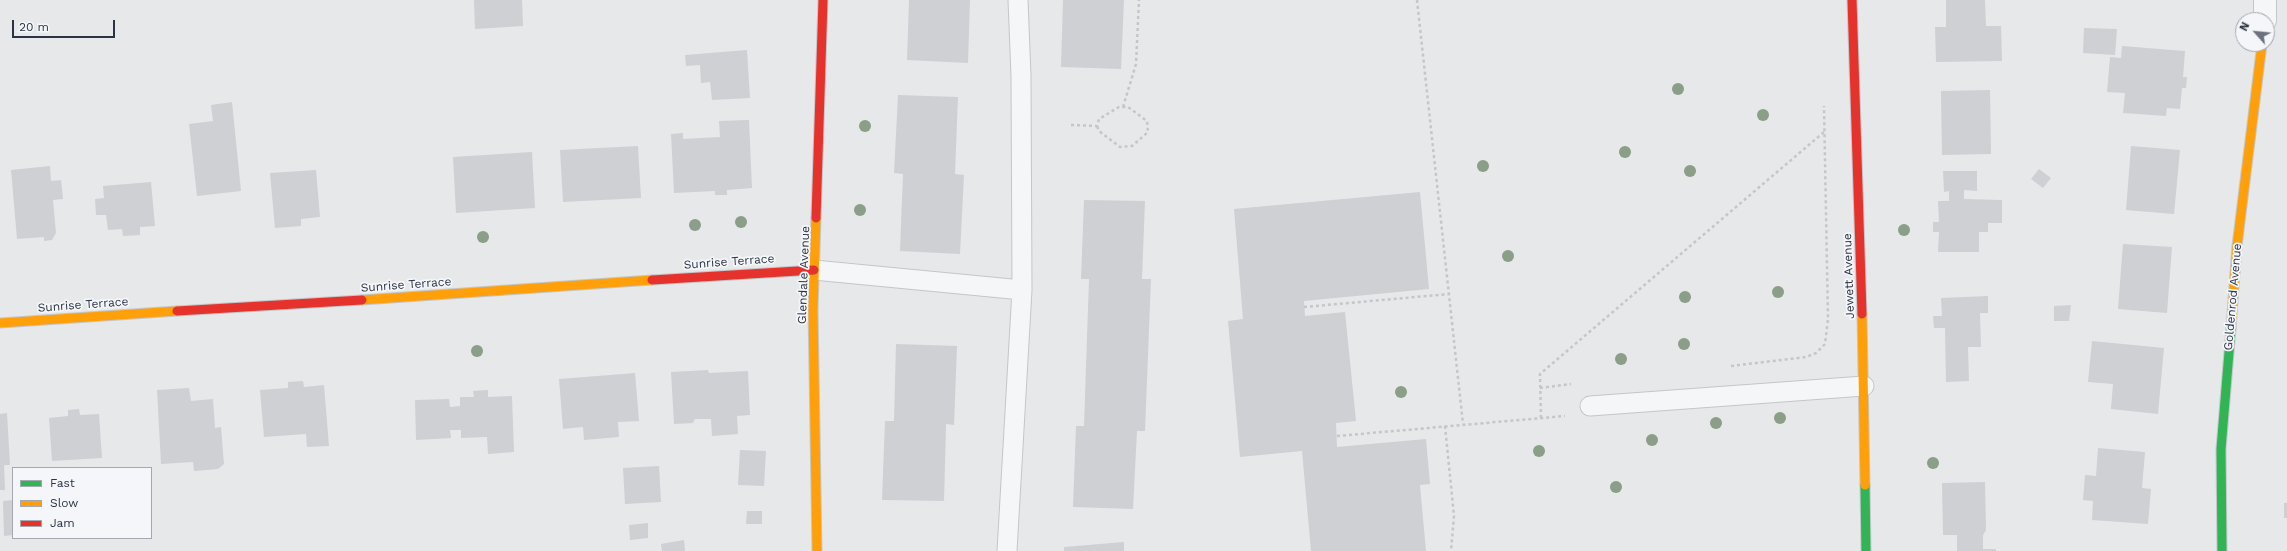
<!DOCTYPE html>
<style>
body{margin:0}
#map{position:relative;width:2287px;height:551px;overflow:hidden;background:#e6e8ea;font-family:"Work Sans",sans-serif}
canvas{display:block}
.legend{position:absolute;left:12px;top:467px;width:140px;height:72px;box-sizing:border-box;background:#f4f6f9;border:1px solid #a4a8b1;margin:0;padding:5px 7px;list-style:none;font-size:12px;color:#2b3445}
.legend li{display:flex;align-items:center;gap:8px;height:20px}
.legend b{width:20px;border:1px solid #a4a8b1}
.north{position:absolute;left:2235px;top:12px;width:40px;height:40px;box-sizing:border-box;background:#f4f6f9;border:1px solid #a4a8b1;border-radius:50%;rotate:297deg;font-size:11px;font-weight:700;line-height:16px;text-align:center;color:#2b3445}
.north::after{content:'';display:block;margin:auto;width:14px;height:18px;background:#6c737f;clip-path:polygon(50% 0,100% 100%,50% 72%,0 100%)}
.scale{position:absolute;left:12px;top:20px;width:103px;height:18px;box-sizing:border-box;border:2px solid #2b3445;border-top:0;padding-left:5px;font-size:12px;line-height:14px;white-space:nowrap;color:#2b3445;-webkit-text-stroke:3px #f4f6f9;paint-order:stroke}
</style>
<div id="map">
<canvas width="2287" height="551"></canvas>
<ul class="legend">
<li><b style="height:5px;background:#30b455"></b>Fast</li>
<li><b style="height:5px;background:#ff9f0a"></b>Slow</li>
<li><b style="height:5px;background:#e5322d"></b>Jam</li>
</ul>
<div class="north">N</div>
<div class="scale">20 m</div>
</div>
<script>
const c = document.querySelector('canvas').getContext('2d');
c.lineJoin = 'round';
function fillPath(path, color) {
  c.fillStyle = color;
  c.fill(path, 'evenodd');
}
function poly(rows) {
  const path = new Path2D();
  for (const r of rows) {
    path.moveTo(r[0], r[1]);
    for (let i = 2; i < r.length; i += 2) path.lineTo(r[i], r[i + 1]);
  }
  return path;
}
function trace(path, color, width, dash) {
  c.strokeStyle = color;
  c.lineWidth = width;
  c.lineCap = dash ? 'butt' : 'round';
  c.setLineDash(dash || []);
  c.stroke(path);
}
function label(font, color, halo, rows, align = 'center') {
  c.font = font + ' "Work Sans",sans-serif';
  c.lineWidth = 3.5;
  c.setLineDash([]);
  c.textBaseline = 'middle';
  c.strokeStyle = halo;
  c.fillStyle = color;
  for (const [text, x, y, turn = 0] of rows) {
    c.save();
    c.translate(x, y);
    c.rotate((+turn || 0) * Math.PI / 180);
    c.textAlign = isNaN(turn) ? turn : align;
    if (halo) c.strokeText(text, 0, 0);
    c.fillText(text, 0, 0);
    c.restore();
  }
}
const building = poly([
 [474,0,522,0,523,26,475,29],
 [909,0,970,0,968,63,907,60],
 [1063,0,1124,0,1121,69,1061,67],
 [1946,0,1985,0,1986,26,2001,26,2002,61,1936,62,1935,27,1946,27],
 [2084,28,2117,29,2115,55,2083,53],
 [2122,46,2185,51,2183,77,2187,77,2186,88,2182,88,2180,109,2167,108,2166,116,2123,113,2125,93,2107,92,2110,57,2121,58],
 [747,50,750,98,712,100,710,82,701,83,700,65,686,66,685,55],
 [1990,90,1991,154,1942,155,1941,91],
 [898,95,958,97,955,174,964,175,960,254,900,251,903,174,894,173],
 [232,102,241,191,197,196,189,124,213,121,211,105],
 [749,120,752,188,727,190,727,195,715,195,715,191,674,193,671,134,683,133,683,139,720,137,719,121],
 [638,146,641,198,563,202,560,150],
 [2131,146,2180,150,2174,214,2126,210],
 [532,152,535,208,456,213,453,157],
 [50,166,51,181,61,180,63,199,53,200,56,233,52,240,44,241,44,237,17,239,11,170],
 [2039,169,2051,178,2043,188,2031,179],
 [316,170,320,217,301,219,301,226,275,228,270,173],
 [1943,171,1977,171,1977,191,1964,190,1964,199,2002,200,2002,223,1988,223,1988,232,1979,232,1979,252,1938,252,1939,232,1933,232,1933,222,1939,222,1938,201,1949,201,1949,191,1944,192],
 [151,182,155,226,140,227,140,235,123,236,122,229,108,230,106,215,96,215,95,199,104,198,103,186],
 [1420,192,1429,289,1304,301,1305,316,1345,312,1356,421,1336,423,1337,447,1426,439,1430,484,1420,485,1426,551,1311,551,1302,451,1240,457,1228,321,1243,319,1234,209],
 [1084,200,1145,201,1142,279,1151,279,1145,431,1137,431,1133,509,1073,507,1076,426,1084,426,1089,279,1081,279],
 [2123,244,2172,247,2167,313,2118,309],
 [1988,296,1988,313,1980,313,1981,347,1968,347,1969,381,1946,382,1945,328,1934,328,1933,316,1942,316,1941,298],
 [2071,305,2069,321,2054,321,2054,306],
 [2092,341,2164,348,2158,414,2111,409,2113,384,2088,382],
 [896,344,957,346,954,425,946,424,944,501,882,500,885,421,894,421],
 [708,370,709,373,748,371,750,415,737,416,738,434,712,436,711,419,695,419,693,423,674,424,671,372],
 [635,373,639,421,618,422,619,437,584,440,583,427,563,429,559,379],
 [303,381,304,387,324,385,329,446,307,447,306,434,264,437,260,390,288,388,288,382],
 [189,388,191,401,213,399,215,428,221,427,224,464,218,469,194,471,193,462,161,464,157,390],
 [488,390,488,397,512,396,514,452,488,454,487,437,461,438,461,430,450,430,451,438,416,440,415,400,449,399,450,407,460,406,460,397,474,397,473,391],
 [79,409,80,415,99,414,102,458,52,461,49,418,68,416,68,410],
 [7,413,10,465,4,465,5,490,0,490,0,414],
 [2098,448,2145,452,2142,488,2151,489,2148,524,2092,520,2093,501,2083,500,2085,475,2096,476],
 [740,450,766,451,764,486,738,485],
 [659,466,661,502,625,504,623,468],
 [1985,482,1986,530,1983,535,1983,549,1996,549,1996,551,1957,551,1957,535,1943,535,1942,483],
 [13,500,13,535,4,536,3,501],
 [2284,503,2287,503,2287,518,2284,518],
 [747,511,762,511,762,524,746,524],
 [648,523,648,538,630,540,629,525],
 [684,540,685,551,662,551,661,544],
 [1124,542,1124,551,1064,551,1064,547]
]);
const path = poly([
 [1417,0,1463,424],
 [1123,107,1136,64,1139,0],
 [1071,125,1097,126,1099,119,1119,107,1128,107,1147,121,1148,132,1132,146,1120,147,1099,131,1097,126],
 [1304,307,1449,294],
 [1731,366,1806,357,1816,353,1825,344,1828,319,1824,106],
 [1540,388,1571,384],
 [1541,418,1540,374,1824,132],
 [1445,426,1454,516,1451,551],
 [1337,436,1565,416]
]);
const lane = poly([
 [1018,0,1021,76,1022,290],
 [814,270,1022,290,1007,551],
 [1590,406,1864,386]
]);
const street = poly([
 [2265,20,2265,0]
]);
const fast = poly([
 [1865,485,1866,551],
 [2222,551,2221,449,2231,328]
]);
const slow = poly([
 [816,218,813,309,817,551],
 [362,300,652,280],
 [1862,314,1865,485],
 [0,323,177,311],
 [2231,328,2237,246,2262,44]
]);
const jam = poly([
 [1852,0,1862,314],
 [816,218,823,0],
 [652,280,814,270],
 [177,311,362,300]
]);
const trees = [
 [1678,89],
 [1763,115],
 [865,126],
 [1625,152],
 [1483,166],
 [1690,171],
 [860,210],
 [741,222],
 [695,225],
 [1904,230],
 [483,237],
 [1508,256],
 [1778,292],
 [1685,297],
 [1684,344],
 [477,351],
 [1621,359],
 [1401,392],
 [1780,418],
 [1716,423],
 [1652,440],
 [1539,451],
 [1933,463],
 [1616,487]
];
const streetNames = [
 ["Sunrise Terrace",729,262,-4],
 ["Glendale Avenue",804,275,-88],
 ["Jewett Avenue",1849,276,-92],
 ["Sunrise Terrace",406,285,-4],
 ["Goldenrod Avenue",2233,297,-85],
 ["Sunrise Terrace",83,305,-4]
];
fillPath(building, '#ced0d3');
trace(lane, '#c4c6c8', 21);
trace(street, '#c4c6c8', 24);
trace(fast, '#c4c6c8', 11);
trace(slow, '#c4c6c8', 11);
trace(jam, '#c4c6c8', 11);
trace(path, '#c5c6ca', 2.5, [3, 3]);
trace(lane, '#f5f6f7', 19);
trace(street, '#f5f6f7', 22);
trace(fast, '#30b455', 9);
trace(slow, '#ff9f0a', 9);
trace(jam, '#e5322d', 9);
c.fillStyle = '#8a9e88';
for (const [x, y] of trees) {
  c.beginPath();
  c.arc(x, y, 6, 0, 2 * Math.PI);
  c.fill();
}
label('12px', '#2b3445', '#f4f6f9', streetNames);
</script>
